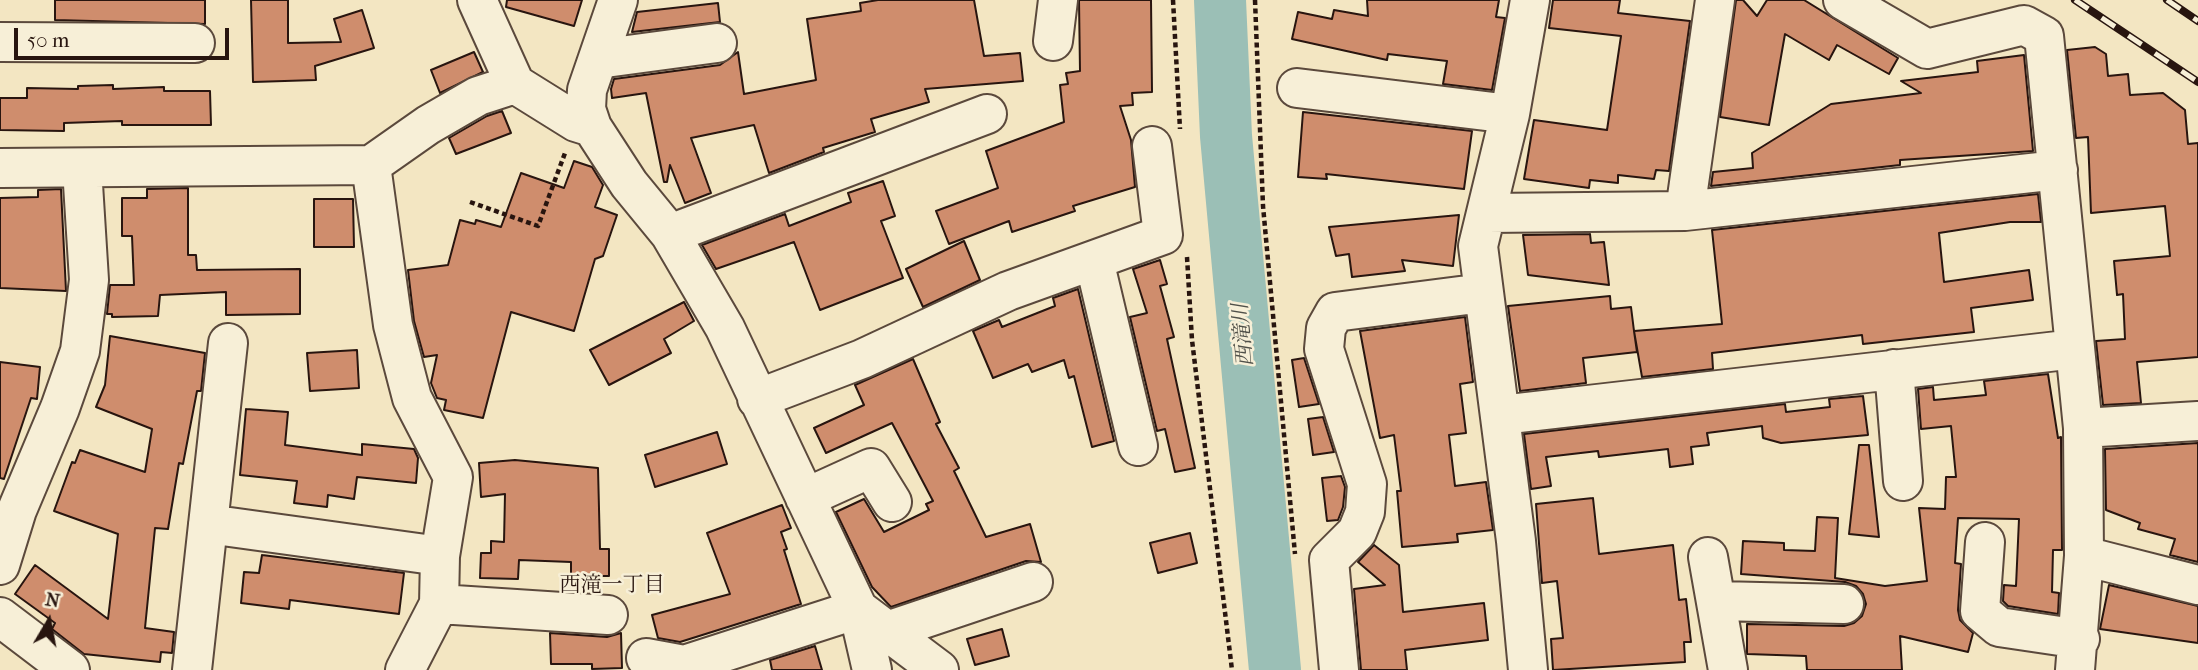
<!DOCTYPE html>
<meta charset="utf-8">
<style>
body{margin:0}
#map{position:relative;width:2198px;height:670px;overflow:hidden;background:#f3e6c2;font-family:"IM FELL French Canon",serif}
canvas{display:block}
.north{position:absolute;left:14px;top:586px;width:70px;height:70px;-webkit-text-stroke:5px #f7efd7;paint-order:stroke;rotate:10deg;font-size:19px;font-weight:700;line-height:28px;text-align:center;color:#28150f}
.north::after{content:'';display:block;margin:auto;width:24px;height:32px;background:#28150f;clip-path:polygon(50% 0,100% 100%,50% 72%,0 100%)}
.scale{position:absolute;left:14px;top:28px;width:215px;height:32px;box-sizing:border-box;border:4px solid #28150f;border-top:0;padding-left:9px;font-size:21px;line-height:24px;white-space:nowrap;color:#28150f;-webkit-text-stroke:5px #f7efd7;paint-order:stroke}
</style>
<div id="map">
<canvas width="2198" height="670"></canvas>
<div class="north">N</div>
<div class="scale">50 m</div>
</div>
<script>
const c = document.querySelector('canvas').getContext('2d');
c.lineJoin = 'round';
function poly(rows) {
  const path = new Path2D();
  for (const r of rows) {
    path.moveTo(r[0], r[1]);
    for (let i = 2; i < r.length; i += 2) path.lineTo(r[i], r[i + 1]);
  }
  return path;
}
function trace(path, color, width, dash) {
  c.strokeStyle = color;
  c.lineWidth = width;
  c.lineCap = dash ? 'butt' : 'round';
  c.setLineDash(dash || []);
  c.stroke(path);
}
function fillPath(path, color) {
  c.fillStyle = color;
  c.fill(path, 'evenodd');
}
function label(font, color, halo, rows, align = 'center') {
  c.font = font + ' "IM FELL French Canon","Noto Serif JP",serif';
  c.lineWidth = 5;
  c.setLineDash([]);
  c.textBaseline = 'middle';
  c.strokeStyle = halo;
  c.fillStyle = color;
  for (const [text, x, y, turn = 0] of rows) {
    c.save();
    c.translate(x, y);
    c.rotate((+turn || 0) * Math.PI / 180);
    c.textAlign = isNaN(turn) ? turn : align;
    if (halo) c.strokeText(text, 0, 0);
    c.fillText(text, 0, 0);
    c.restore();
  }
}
const river = poly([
 [1220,0,1226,136,1275,670]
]);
const building = poly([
 [55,0,205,0,205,24,55,20,55,0],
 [251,0,288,0,288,43,341,42,334,19,362,10,374,48,315,66,316,80,253,82,251,0],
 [507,0,582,0,574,26,506,7,507,0],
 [878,0,974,0,984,56,1020,53,1023,81,925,89,929,102,871,119,875,132,823,148,824,152,769,173,754,125,691,138,711,193,685,203,670,165,667,182,664,182,646,93,612,98,611,89,614,79,720,65,738,52,744,94,816,80,807,19,861,11,860,3,878,0],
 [1079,0,1151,0,1152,92,1132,93,1133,105,1120,106,1131,140,1135,187,1073,206,1075,211,1012,232,1009,221,949,244,936,211,998,188,986,151,1064,122,1060,85,1068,84,1066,73,1080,71,1079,0],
 [1367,0,1499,0,1496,17,1505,18,1492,90,1443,84,1447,61,1388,54,1387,60,1292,39,1298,12,1332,19,1334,10,1368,16,1367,0],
 [1553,0,1620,0,1618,13,1690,21,1669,171,1656,170,1654,179,1618,175,1618,183,1590,180,1589,188,1524,179,1534,120,1607,130,1621,36,1549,28,1553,0],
 [1736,0,1743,0,1757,16,1767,0,1804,0,1898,58,1889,74,1837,45,1829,60,1785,34,1769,125,1720,117,1736,0],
 [718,3,720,22,632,32,637,12,718,3],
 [2095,47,2106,54,2108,76,2128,74,2130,95,2163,93,2185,110,2188,144,2198,143,2198,357,2137,362,2141,403,2103,405,2096,341,2125,339,2123,294,2117,295,2114,261,2170,256,2165,206,2091,213,2088,137,2076,138,2067,50,2095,47],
 [474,52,483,72,440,93,431,70,474,52],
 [2024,55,2033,151,1900,160,1900,165,1711,186,1713,172,1753,168,1752,153,1831,104,1921,93,1901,81,1978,72,1977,61,2024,55],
 [113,85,113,89,164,87,164,91,210,91,211,125,122,125,122,121,64,123,64,131,0,130,0,98,27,98,27,88,78,89,78,86,113,85],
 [502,111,511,133,456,154,449,138,487,116,502,111],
 [1303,112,1472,131,1464,189,1326,174,1327,179,1298,177,1303,112],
 [574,161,592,167,603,185,595,207,617,215,603,256,595,259,574,331,511,312,483,418,444,410,446,400,437,398,431,383,437,355,424,357,414,321,408,270,448,265,460,220,475,224,476,220,501,227,521,173,564,188,574,161],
 [883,181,895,216,881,221,903,278,820,310,794,242,716,269,702,245,785,214,789,226,851,202,848,193,883,181],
 [188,188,188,255,196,255,197,270,300,269,300,314,226,315,226,292,160,295,158,316,112,317,112,314,107,314,110,285,134,285,132,236,122,236,122,198,147,198,147,189,188,188],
 [61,189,66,291,0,288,0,198,38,197,38,190,61,189],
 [2038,194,2041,222,2010,222,1939,233,1944,282,2029,270,2033,300,1971,308,1974,332,1863,344,1862,335,1712,353,1713,369,1642,377,1634,331,1637,352,1583,358,1586,383,1520,391,1508,306,1610,296,1611,309,1631,307,1634,331,1722,324,1712,230,2038,194],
 [314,199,353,199,354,247,314,247,314,199],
 [1459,215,1453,266,1402,260,1405,271,1352,277,1349,254,1336,256,1329,227,1459,215],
 [1590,234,1591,243,1604,242,1609,285,1528,275,1523,235,1590,234],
 [964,241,980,280,923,307,906,269,964,241],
 [1160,260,1167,284,1160,286,1174,337,1167,339,1195,468,1175,472,1165,429,1157,431,1130,317,1147,313,1133,269,1160,260],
 [1078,289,1114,441,1092,447,1074,376,1069,378,1064,360,1032,372,1028,364,993,378,973,331,999,320,1002,327,1055,306,1053,298,1078,289],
 [684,302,694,321,664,339,671,353,609,385,590,350,684,302],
 [1465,317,1473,382,1460,384,1466,433,1449,435,1455,486,1486,482,1493,530,1457,534,1458,542,1402,547,1397,491,1401,491,1394,435,1380,438,1360,331,1465,317],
 [110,336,205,353,201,391,197,391,183,464,179,463,168,529,155,528,145,628,174,632,172,653,161,652,160,662,84,654,52,629,55,623,15,594,35,565,108,619,118,534,54,511,72,462,75,463,80,450,145,472,152,429,96,407,105,385,110,336],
 [357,350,359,388,310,391,307,353,357,350],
 [1304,358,1319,404,1299,407,1292,360,1304,358],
 [913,359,940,422,936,424,959,468,954,471,986,537,1030,524,1041,562,1026,561,891,607,872,587,836,512,864,499,884,532,929,510,926,504,933,501,892,423,826,453,814,428,864,405,855,385,913,359],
 [0,362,40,367,37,399,31,398,4,479,0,478,0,362],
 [2048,374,2058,438,2061,437,2062,550,2053,550,2052,592,2059,593,2058,614,2008,606,2003,601,2004,585,2016,586,2019,519,1958,518,1955,563,1961,564,1958,610,1960,620,1973,633,1968,652,1900,636,1902,670,1807,670,1806,656,1747,654,1747,624,1844,626,1854,623,1862,616,1866,604,1863,594,1856,586,1845,582,1741,574,1743,541,1784,543,1784,550,1815,551,1817,517,1838,518,1835,578,1885,586,1927,581,1919,508,1945,509,1946,477,1956,477,1951,426,1921,429,1918,389,1933,387,1934,400,1986,395,1984,381,2048,374],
 [1863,396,1868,435,1781,443,1763,438,1762,426,1707,433,1709,445,1691,447,1693,464,1670,467,1668,449,1599,457,1598,451,1546,457,1551,486,1531,489,1524,434,1785,404,1786,412,1830,407,1829,399,1863,396],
 [246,409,288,412,285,445,362,455,362,444,414,449,418,458,416,483,357,477,354,499,328,495,327,507,294,503,297,481,240,475,246,409],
 [1323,417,1334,452,1313,455,1308,419,1323,417],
 [717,432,727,464,655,487,645,455,717,432],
 [2198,443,2198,562,2170,555,2175,539,2138,529,2140,523,2106,510,2105,449,2198,443],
 [1859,445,1869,445,1879,537,1849,534,1859,445],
 [515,460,598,468,600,549,609,549,609,576,571,576,571,562,519,560,518,579,480,578,481,553,491,553,491,541,504,542,505,494,481,497,479,463,515,460],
 [1341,476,1345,487,1343,507,1338,520,1327,521,1322,478,1341,476],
 [1593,498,1599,554,1673,545,1679,600,1686,599,1691,642,1684,642,1685,662,1553,670,1551,639,1563,638,1557,581,1542,583,1536,504,1593,498],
 [782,505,791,528,781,532,787,549,784,550,801,604,680,642,658,638,652,615,730,594,707,533,782,505],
 [1190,533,1197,563,1158,573,1150,543,1190,533],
 [1374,545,1399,565,1403,612,1484,603,1488,640,1405,650,1407,670,1361,670,1354,589,1385,585,1358,562,1374,545],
 [262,555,404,573,399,614,290,600,289,609,241,603,244,572,259,573,262,555],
 [2109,585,2198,606,2198,643,2100,629,2109,585],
 [1002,629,1009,656,975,665,967,639,1002,629],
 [550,633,607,637,621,633,622,668,592,669,592,664,551,664,550,633],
 [815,646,822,670,772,670,770,660,815,646]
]);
const path = poly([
 [1173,0,1180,129],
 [1255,0,1263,206,1295,554],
 [470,202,538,226,565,153],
 [1187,257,1192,340,1232,670]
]);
const minor = poly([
 [477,0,515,84],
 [618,0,587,90,586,109,592,127,629,184,670,234,725,328,858,609,872,670],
 [1843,0,1927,49,2024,25,2044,36,2083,428,2084,556,2075,670],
 [1053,41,1058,0],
 [0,42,195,43],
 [598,59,717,43],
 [1297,88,1510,114],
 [371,165,393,325,412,398,453,477,440,556,439,604,405,670],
 [0,168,371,165,428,125,478,96,515,84,576,122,592,127],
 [1685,211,1715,0],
 [1488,213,1685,211,2058,170],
 [670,234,987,114],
 [1094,260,1138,446],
 [1894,369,1903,481],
 [757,399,862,359,1008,291,1163,235,1152,146],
 [1501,415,2075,349],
 [2083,428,2198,421],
 [805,498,871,468,892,502],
 [208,524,440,556],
 [1985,542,1980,611,1999,627,2080,639],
 [2084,556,2198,585],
 [1708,557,1728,670],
 [0,565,17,510,60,408,80,351,89,280,82,168],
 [1718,601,1844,604],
 [439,604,608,615],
 [0,617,70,670],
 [887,631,1033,582],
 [646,658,684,665,858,609,939,670],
 [192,670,228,343],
 [1339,670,1329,560,1357,532,1365,512,1367,484,1324,349,1326,328,1335,312,1483,293],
 [1528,670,1516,541,1478,246,1510,114,1530,0]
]);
const rail = poly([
 [2075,0,2198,82],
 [2167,0,2198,21]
]);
const waterNames = [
 ["西滝川",1244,335,-95]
];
const neighbourhoodNames = [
 ["西滝一丁目",612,586]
];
trace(river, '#9bbfb6', 52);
fillPath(building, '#cf8d6d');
trace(building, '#28150f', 2);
trace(minor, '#5b493c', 42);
trace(path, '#28150f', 4.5, [5, 3.5]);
trace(minor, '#f7efd7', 38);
trace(rail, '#28150f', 8);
trace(rail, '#f7efd7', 5, [16]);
label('italic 21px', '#505049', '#f7efd7', waterNames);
label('21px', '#28150f', '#f7efd7', neighbourhoodNames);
</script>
